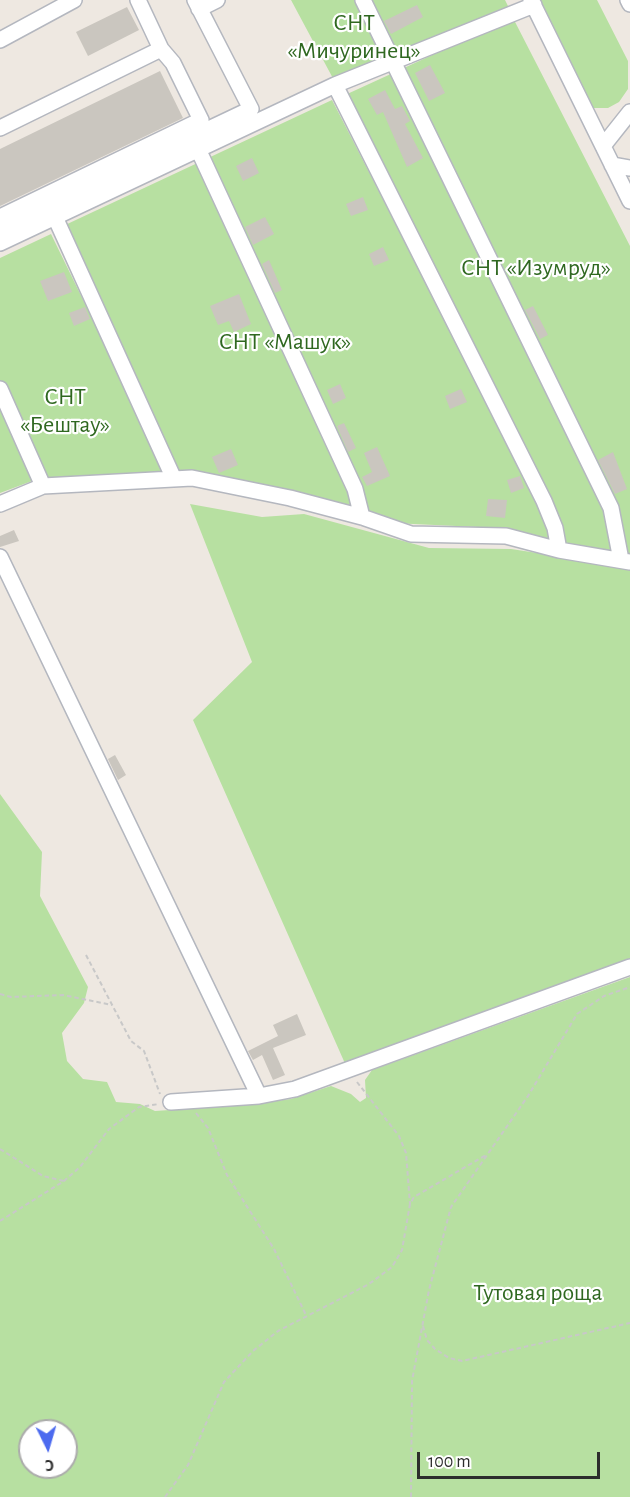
<!DOCTYPE html>
<meta charset="utf-8">
<style>
body{margin:0}
#map{position:relative;width:630px;height:1497px;overflow:hidden;background:#eee8e1;font-family:"Alegreya Sans",sans-serif}
canvas{display:block}
.north{position:absolute;left:18px;top:1419px;width:60px;height:60px;box-sizing:border-box;background:#fff;border:2px solid #ababab;border-radius:50%;rotate:175deg;font-size:16px;font-weight:700;line-height:24px;text-align:center;color:#2d2d2d}
.north::after{content:'';display:block;margin:auto;width:21px;height:27px;background:#4c6aef;clip-path:polygon(50% 0,100% 100%,50% 72%,0 100%)}
.scale{position:absolute;left:417px;top:1452px;width:183px;height:27px;box-sizing:border-box;border:3px solid #2d2d2d;border-top:0;padding-left:8px;font-size:18px;line-height:21px;white-space:nowrap;color:#2d2d2d;-webkit-text-stroke:4px #fff;paint-order:stroke}
</style>
<div id="map">
<canvas width="630" height="1497"></canvas>
<div class="north">С</div>
<div class="scale">100 m</div>
</div>
<script>
const c = document.querySelector('canvas').getContext('2d');
c.lineJoin = 'round';
function fillPath(path, color) {
  c.fillStyle = color;
  c.fill(path, 'evenodd');
}
function poly(rows) {
  const path = new Path2D();
  for (const r of rows) {
    path.moveTo(r[0], r[1]);
    for (let i = 2; i < r.length; i += 2) path.lineTo(r[i], r[i + 1]);
  }
  return path;
}
function trace(path, color, width, dash) {
  c.strokeStyle = color;
  c.lineWidth = width;
  c.lineCap = dash ? 'butt' : 'round';
  c.setLineDash(dash || []);
  c.stroke(path);
}
function label(font, color, halo, rows, align = 'center') {
  c.font = font + ' "Alegreya Sans",sans-serif';
  c.lineWidth = 4.5;
  c.setLineDash([]);
  c.textBaseline = 'middle';
  c.strokeStyle = halo;
  c.fillStyle = color;
  for (const [text, x, y, turn = 0] of rows) {
    c.save();
    c.translate(x, y);
    c.rotate((+turn || 0) * Math.PI / 180);
    c.textAlign = isNaN(turn) ? turn : align;
    if (halo) c.strokeText(text, 0, 0);
    c.fillText(text, 0, 0);
    c.restore();
  }
}
const green = poly([
 [291,0,505,0,510,10,336,84],
 [533,0,597,0,628,61,628,89,619,102,608,108,592,108],
 [513,18,630,246,630,556,567,545,345,95],
 [332,100,561,545,499,528,392,523,178,474,63,226],
 [51,234,168,474,40,478,0,493,0,258],
 [190,504,262,517,304,514,429,548,511,549,630,567,630,968,347,1068,193,720,252,662],
 [0,794,42,852,40,896,88,987,84,1003,62,1033,67,1061,83,1079,107,1082,116,1102,140,1104,155,1111,244,1105,291,1099,331,1086,351,1094,360,1102,366,1098,365,1080,372,1070,630,977,630,1497,0,1497],
 [30,1431,66,1431,66,1467,30,1467]
]);
const building = poly([
 [417,5,423,17,391,34,384,21],
 [127,7,139,30,88,56,76,32],
 [430,65,445,93,429,101,415,73],
 [160,71,183,118,0,206,0,149],
 [385,90,395,109,402,106,410,121,405,124,423,158,407,167,383,112,377,115,368,99],
 [252,158,259,173,243,181,236,166],
 [363,197,368,210,351,216,346,204],
 [265,217,274,234,253,245,245,227],
 [383,247,389,260,374,266,369,254],
 [269,260,282,290,275,293,262,264],
 [64,272,72,292,48,301,40,281],
 [239,294,251,324,234,332,229,321,218,325,210,306],
 [533,306,548,335,540,339,525,310],
 [85,307,90,319,74,326,69,313],
 [340,384,346,398,333,404,327,390],
 [461,389,467,402,450,409,445,396],
 [344,423,356,448,348,452,337,426],
 [377,447,390,476,367,486,362,477,372,472,364,453],
 [231,449,238,465,219,473,212,457],
 [613,452,627,489,615,494,598,460],
 [520,476,524,488,511,493,507,480],
 [488,499,507,500,505,518,486,516],
 [14,530,19,541,0,547,0,536],
 [115,755,126,775,118,780,108,759],
 [297,1014,306,1035,273,1048,285,1075,273,1080,262,1055,253,1060,248,1051,278,1036,273,1025]
]);
const path = poly([
 [86,955,131,1041,144,1051,160,1094],
 [0,994,11,997,63,995,112,1005],
 [357,1082,399,1136,406,1153,410,1204],
 [196,1113,208,1128,227,1175,274,1249,306,1315],
 [0,1149,43,1176,64,1181],
 [0,1221,64,1181,80,1167,109,1129,139,1107,159,1104],
 [423,1326,427,1340,435,1349,449,1358,462,1361,630,1323],
 [165,1497,188,1465,224,1382,253,1351,278,1331,369,1284,392,1267,402,1250,410,1204,414,1197,486,1155],
 [411,1497,412,1381,429,1290,451,1207,528,1096,577,1014,604,996,630,987]
]);
const minor = poly([
 [363,0,611,508,621,560],
 [531,0,630,201],
 [628,0,630,4],
 [199,9,217,0],
 [0,40,74,0],
 [335,85,544,501,555,528,559,550],
 [0,128,161,49],
 [603,146,630,112],
 [198,149,355,489,362,517],
 [612,165,630,168],
 [2,216,201,120,173,63,161,49,138,0],
 [55,217,174,479],
 [0,228,251,109,195,0],
 [0,243,335,85,534,5],
 [0,389,43,486],
 [0,504,43,486,192,478,290,498,362,517,411,534,506,536,559,550,630,562],
 [0,557,259,1096],
 [171,1102,259,1096,295,1089,630,967]
]);
const parkNames = [
 ["СНТ",354,23],
 ["«Мичуринец»",354,51],
 ["СНТ «Изумруд»",536,268],
 ["СНТ «Машук»",285,342],
 ["СНТ",65,397],
 ["«Бештау»",65,425],
 ["Тутовая роща",538,1293]
];
fillPath(green, '#b7e0a1');
fillPath(building, '#cac6bf');
trace(minor, '#b4b7bf', 18);
trace(path, '#c8c8c8', 2, [4.5, 3]);
trace(minor, '#fff', 15);
label('24px', '#2f6820', '#fff', parkNames);
</script>
